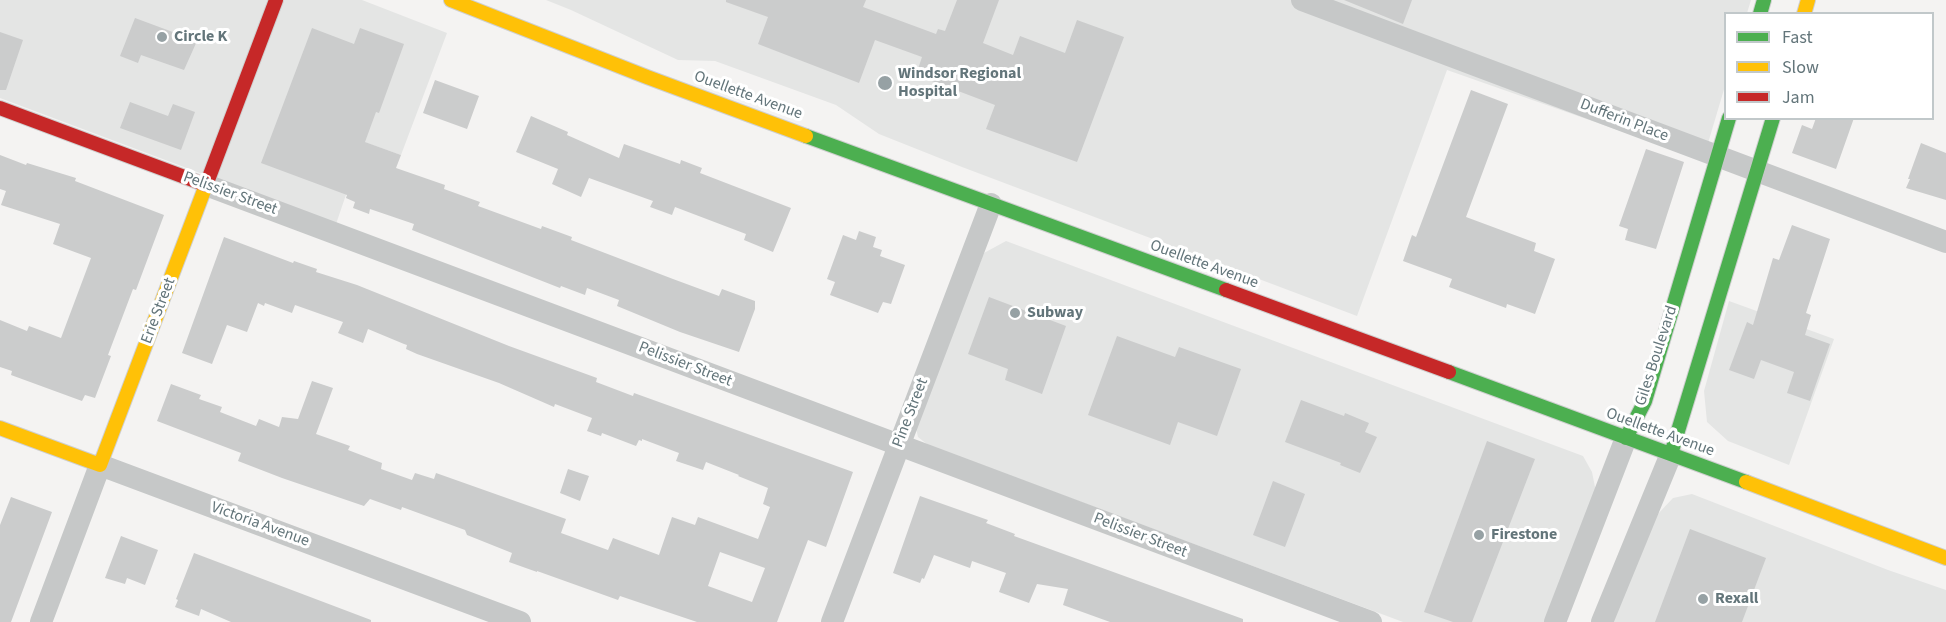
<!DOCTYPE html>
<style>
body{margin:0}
#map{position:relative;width:1946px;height:622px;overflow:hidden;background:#f4f3f2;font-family:"Source Sans 3",sans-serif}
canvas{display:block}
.legend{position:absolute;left:1724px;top:12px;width:210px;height:108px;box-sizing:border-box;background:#fff;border:2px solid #c1c8ca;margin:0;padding:8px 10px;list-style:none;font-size:18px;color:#63757a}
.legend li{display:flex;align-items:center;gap:12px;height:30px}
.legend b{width:30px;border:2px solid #c1c8ca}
</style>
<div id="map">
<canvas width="1946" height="622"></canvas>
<ul class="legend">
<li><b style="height:8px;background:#4caf50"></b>Fast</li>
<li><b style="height:8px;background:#ffc107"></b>Slow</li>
<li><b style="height:8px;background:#c62828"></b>Jam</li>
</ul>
</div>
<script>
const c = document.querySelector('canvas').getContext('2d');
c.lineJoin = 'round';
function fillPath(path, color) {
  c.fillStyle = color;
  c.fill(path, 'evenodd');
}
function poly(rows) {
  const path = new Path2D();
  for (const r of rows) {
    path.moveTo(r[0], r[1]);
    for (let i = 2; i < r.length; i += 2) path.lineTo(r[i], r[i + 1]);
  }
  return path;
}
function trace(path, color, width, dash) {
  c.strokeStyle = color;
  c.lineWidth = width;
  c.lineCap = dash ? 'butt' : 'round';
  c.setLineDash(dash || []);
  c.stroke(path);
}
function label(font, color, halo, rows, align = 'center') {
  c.font = font + ' "Source Sans 3",sans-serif';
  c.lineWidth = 6;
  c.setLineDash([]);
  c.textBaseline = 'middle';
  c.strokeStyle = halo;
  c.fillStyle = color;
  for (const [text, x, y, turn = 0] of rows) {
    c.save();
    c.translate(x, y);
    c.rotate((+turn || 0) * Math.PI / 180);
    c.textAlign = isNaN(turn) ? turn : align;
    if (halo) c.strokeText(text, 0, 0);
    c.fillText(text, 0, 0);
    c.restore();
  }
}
const built = poly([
 [0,0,362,0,447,33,401,155,364,142,336,224,0,98],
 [546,0,1751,0,1747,13,1726,14,1725,86,1703,160,1447,70,1357,316,962,167,879,134,836,105,715,61,678,60,571,10],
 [1006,241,1583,456,1592,472,1596,492,1547,622,1403,622,928,445,918,437,915,424,984,253],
 [1729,301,1834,339,1789,465,1728,441,1707,422,1704,391],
 [1692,494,1888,570,1946,590,1946,622,1613,622,1656,516,1673,498]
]);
const building = poly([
 [726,0,866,0,863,7,936,34,938,29,945,31,957,0,999,0,983,43,1013,55,1020,36,1065,53,1077,20,1124,37,1077,162,986,129,995,105,916,75,922,57,875,40,859,83,758,44,768,17,726,2],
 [1344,0,1412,0,1403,24],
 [135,18,197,41,184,70,141,55,138,63,120,56],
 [312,28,354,44,360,28,404,44,379,113,376,112,365,142,401,155,396,168,445,185,444,189,480,202,478,206,541,229,542,226,572,237,571,240,673,279,719,296,722,289,755,301,755,309,739,352,680,332,617,306,619,300,587,288,585,295,561,286,560,288,412,230,414,224,370,209,369,214,353,208,355,202,346,198,347,195,261,163],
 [0,32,23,40,6,90,0,90],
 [435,80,479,96,467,129,423,113],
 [1471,90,1508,104,1466,217,1536,243,1534,251,1555,259,1535,314,1507,304,1506,308,1449,287,1452,279,1403,261,1412,235,1416,237],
 [130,102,168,116,173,104,195,112,181,150,120,128],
 [531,116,568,132,567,135,619,158,624,144,680,164,681,160,702,168,700,173,791,208,773,252,744,240,746,234,675,207,672,215,650,207,653,201,589,178,581,197,552,184,558,169,516,152],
 [1816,118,1854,118,1836,169,1792,153,1802,125,1812,129],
 [1921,143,1946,153,1946,200,1906,188,1910,179,1908,179],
 [1646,149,1684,162,1656,249,1625,240,1628,229,1619,226],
 [0,155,26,165,27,163,76,178,75,181,164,215,136,290,133,289,108,355,111,356,95,398,85,395,82,401,11,375,12,371,0,367,0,320,27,331,29,326,61,338,91,258,53,244,60,224,1,205,6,191,0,189],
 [1792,225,1830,239,1806,313,1811,315,1805,335,1830,344,1810,401,1787,393,1794,372,1761,360,1754,379,1729,370,1747,322,1753,325,1773,258,1779,260],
 [859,231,876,237,873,247,882,250,880,256,905,265,891,304,883,302,878,313,830,295,835,282,827,279,843,235,856,240],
 [224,237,293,263,294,261,317,269,316,272,357,285,509,346,597,378,596,382,633,396,634,393,853,472,826,547,808,540,777,622,697,622,620,596,618,600,537,571,537,572,509,562,512,553,467,535,465,530,402,507,401,510,370,499,364,506,282,478,238,461,241,453,157,421,171,384,201,395,199,399,222,407,220,412,256,426,259,419,279,427,282,417,298,419,312,381,333,388,316,434,350,446,348,450,382,463,381,469,412,480,415,473,434,479,436,473,566,519,561,533,608,550,613,538,659,555,672,517,695,525,698,517,758,539,770,507,763,504,768,488,738,476,739,475,706,462,703,470,676,461,679,453,642,439,642,441,639,440,636,446,602,433,601,436,587,431,592,418,555,404,554,407,499,383,417,354,406,349,407,345,404,344,368,329,363,343,338,333,343,322,295,305,292,313,265,303,264,306,258,303,247,332,227,325,212,364,182,353],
 [720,552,765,568,752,602,708,586],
 [989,297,1066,326,1042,394,1005,380,1008,369,968,354],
 [1117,336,1175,357,1179,347,1241,369,1217,436,1178,422,1170,445,1088,415],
 [1301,400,1344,416,1345,413,1369,423,1365,432,1377,437,1360,473,1340,465,1341,463,1285,442],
 [1487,441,1535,459,1472,622,1453,622,1424,612],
 [568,469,589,476,580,501,560,493],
 [1273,481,1305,494,1285,547,1253,535],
 [920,496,988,520,986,523,1015,534,1014,536,1243,619,1243,622,1110,622,1063,605,1068,589,1037,584,1029,603,999,592,1006,573,972,561,970,568,934,555,924,579,922,578,920,583,893,573],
 [11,497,52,512,11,622,0,622,0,525],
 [1690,529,1766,558,1742,622,1655,622],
 [121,536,158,550,145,585,127,578,125,584,105,578],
 [194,553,371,620,371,622,231,622,201,609,199,616,175,607,178,600,176,599]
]);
const street = poly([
 [1302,0,1946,242],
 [206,185,1371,622],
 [41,622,100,465,520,622],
 [832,622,991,204],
 [1555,622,1626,438],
 [1602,622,1671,454]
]);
const fast = poly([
 [1760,14,1764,0],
 [806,136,1226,290],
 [1449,372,1746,482],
 [1626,438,1645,401,1729,118],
 [1671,454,1773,118]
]);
const slow = poly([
 [451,0,647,77,806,136],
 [1804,14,1808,0],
 [0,428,100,465,208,180],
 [1746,482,1946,558]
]);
const jam = poly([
 [0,108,206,185],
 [208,180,276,0],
 [1226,290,1449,372]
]);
const markers = [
 [162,37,6,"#96a1a4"],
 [885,83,8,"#96a1a4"],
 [1015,313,6,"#96a1a4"],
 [1479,535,6,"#96a1a4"],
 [1703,599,6,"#96a1a4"]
];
const poiNames = [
 ["Circle K",174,37],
 ["Windsor Regional",898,74],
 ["Hospital",898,92],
 ["Subway",1027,313],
 ["Firestone",1491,535],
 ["Rexall",1715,599]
];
const streetNames = [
 ["Ouellette Avenue",748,96,20],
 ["Dufferin Place",1624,121,21],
 ["Pelissier Street",230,194,20],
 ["Ouellette Avenue",1204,265,20],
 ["Erie Street",159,311,-69],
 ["Giles Boulevard",1657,356,-72],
 ["Pelissier Street",685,365,21],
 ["Pine Street",911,413,-69],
 ["Ouellette Avenue",1660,433,20],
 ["Victoria Avenue",260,525,20],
 ["Pelissier Street",1140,536,21]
];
fillPath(built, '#e4e5e4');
fillPath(building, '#cbcccc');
trace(fast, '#cecfcf', 16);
trace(slow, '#cecfcf', 16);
trace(jam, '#cecfcf', 16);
trace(street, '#c6c8c8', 22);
trace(fast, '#4caf50', 14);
trace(slow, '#ffc107', 14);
trace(jam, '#c62828', 14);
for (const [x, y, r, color] of markers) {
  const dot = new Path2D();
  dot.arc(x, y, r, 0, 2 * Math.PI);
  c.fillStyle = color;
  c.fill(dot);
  trace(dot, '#fff', 2);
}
label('bold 16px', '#63757a', '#fff', poiNames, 'left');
label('16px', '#63757a', '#fff', streetNames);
</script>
